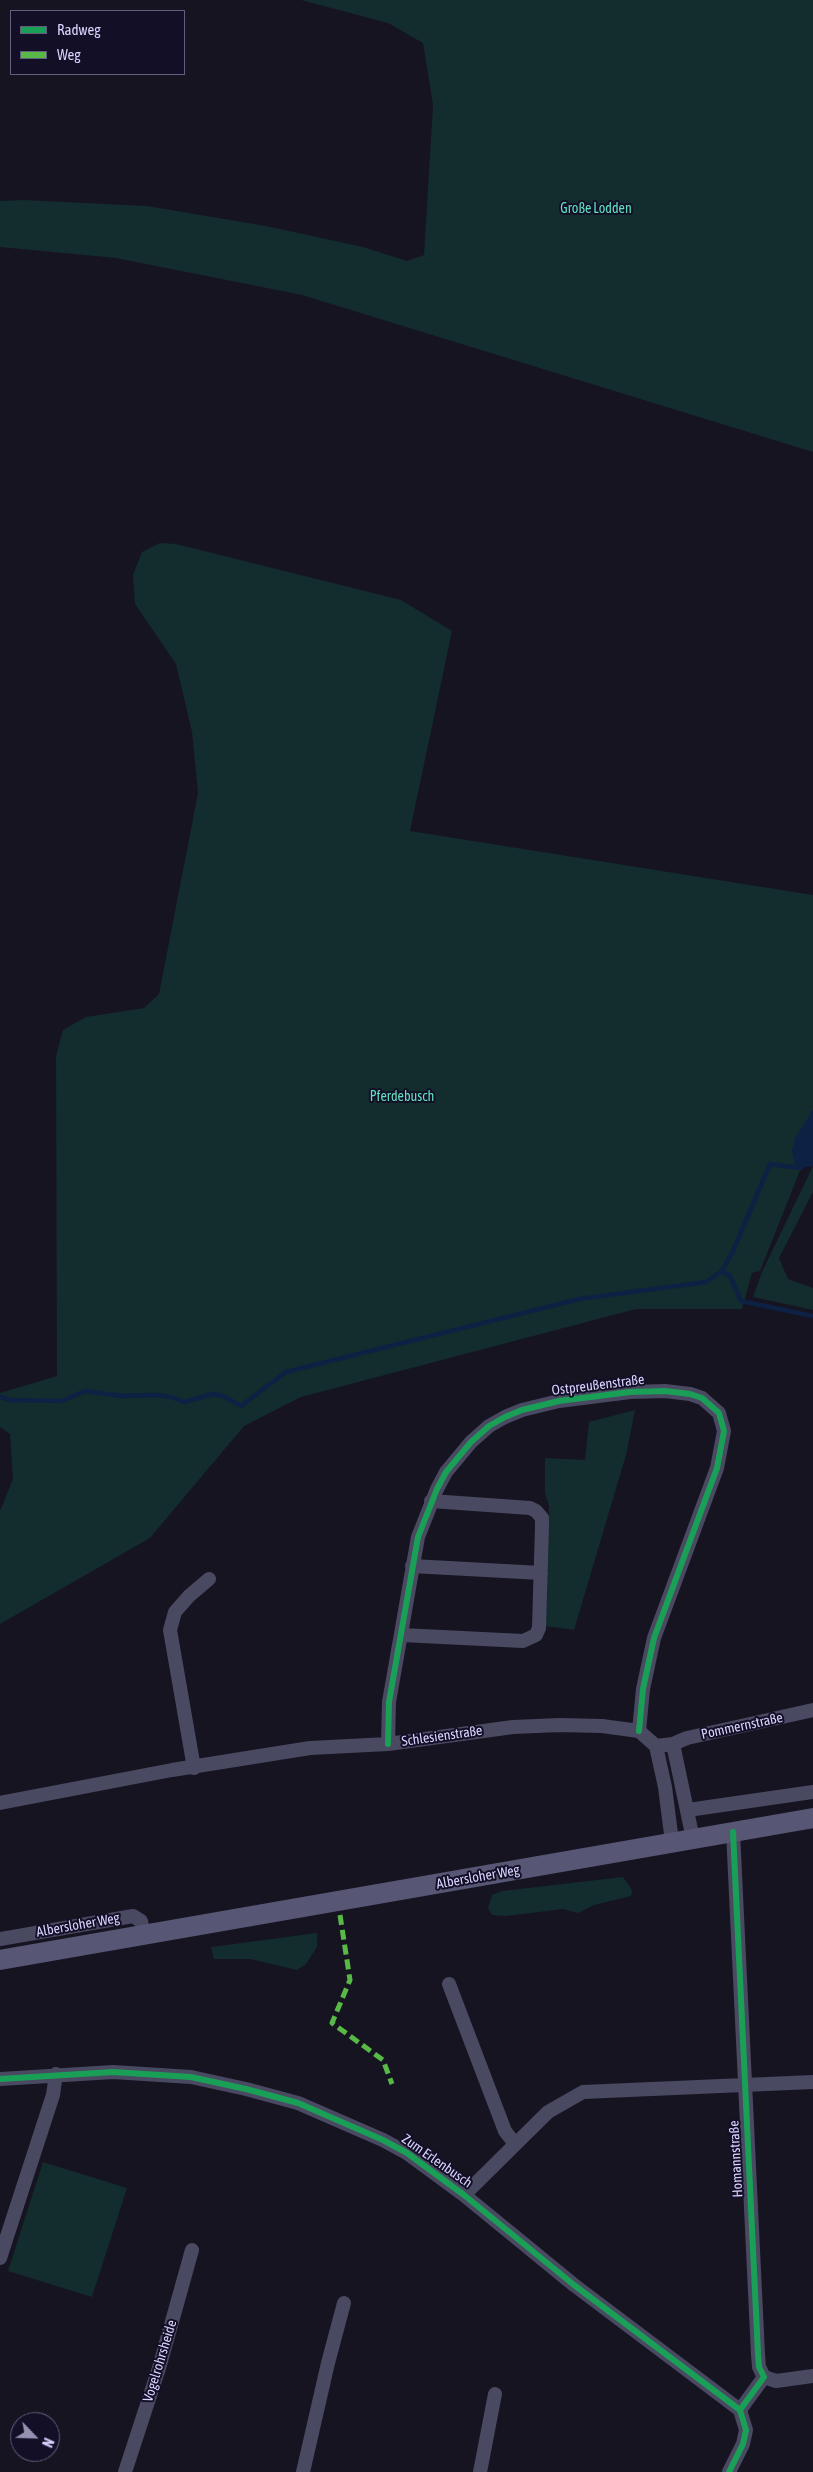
<!DOCTYPE html>
<meta charset="utf-8">
<style>
body{margin:0}
#map{position:relative;width:813px;height:2472px;overflow:hidden;background:#161421;font-family:"Asap Condensed",sans-serif}
canvas{display:block}
.legend{position:absolute;left:10px;top:10px;width:175px;height:65px;box-sizing:border-box;background:#130f26;border:1px solid #625e7d;margin:0;padding:6px 9px;list-style:none;font-size:15px;color:#d9d4ff}
.legend li{display:flex;align-items:center;gap:10px;height:25px}
.legend b{width:25px;border:1px solid #625e7d}
.north{position:absolute;left:10px;top:2412px;width:50px;height:50px;box-sizing:border-box;background:#130f26;border:1px solid #625e7d;border-radius:50%;rotate:114deg;font-size:14px;font-weight:700;line-height:20px;text-align:center;color:#d9d4ff}
.north::after{content:'';display:block;margin:auto;width:18px;height:22px;background:#9591b1;clip-path:polygon(50% 0,100% 100%,50% 72%,0 100%)}
</style>
<div id="map">
<canvas width="813" height="2472"></canvas>
<ul class="legend">
<li><b style="height:6px;background:#1a9f57"></b>Radweg</li>
<li><b style="height:6px;background:#58b947"></b>Weg</li>
</ul>
<div class="north">N</div>
</div>
<script>
const c = document.querySelector('canvas').getContext('2d');
c.lineJoin = 'round';
function fillPath(path, color) {
  c.fillStyle = color;
  c.fill(path, 'evenodd');
}
function poly(rows) {
  const path = new Path2D();
  for (const r of rows) {
    path.moveTo(r[0], r[1]);
    for (let i = 2; i < r.length; i += 2) path.lineTo(r[i], r[i + 1]);
  }
  return path;
}
function trace(path, color, width, dash) {
  c.strokeStyle = color;
  c.lineWidth = width;
  c.lineCap = dash ? 'butt' : 'round';
  c.setLineDash(dash || []);
  c.stroke(path);
}
function label(font, color, halo, rows, align = 'center') {
  c.font = font + ' "Asap Condensed",sans-serif';
  c.lineWidth = 4;
  c.setLineDash([]);
  c.textBaseline = 'middle';
  c.strokeStyle = halo;
  c.fillStyle = color;
  for (const [text, x, y, turn = 0] of rows) {
    c.save();
    c.translate(x, y);
    c.rotate((+turn || 0) * Math.PI / 180);
    c.textAlign = isNaN(turn) ? turn : align;
    if (halo) c.strokeText(text, 0, 0);
    c.fillText(text, 0, 0);
    c.restore();
  }
}
const green = poly([
 [301,0,813,0,813,452,302,295,116,258,0,247,0,201,24,200,147,206,266,226,363,247,407,261,424,255,433,105,423,43,388,23],
 [160,543,176,544,401,600,452,631,410,831,813,895,813,1110,795,1164,801,1168,760,1271,752,1273,742,1309,636,1309,301,1397,244,1426,150,1538,0,1624,0,1511,13,1479,10,1434,0,1427,0,1393,57,1376,56,1056,63,1030,86,1017,144,1008,159,994,198,793,192,732,176,664,135,604,133,575,142,552],
 [813,1166,813,1192,779,1258,788,1279,813,1288,813,1310,753,1297,762,1272],
 [635,1410,626,1455,574,1630,545,1626,549,1506,545,1493,545,1458,585,1460,589,1422],
 [623,1877,632,1890,631,1896,594,1905,578,1913,563,1909,506,1916,492,1915,488,1908,492,1895,502,1891],
 [317,1933,317,1947,306,1964,297,1970,250,1959,214,1959,211,1947],
 [43,2162,127,2188,92,2297,8,2271]
]);
const water = poly([
 [813,1110,813,1166,801,1168,795,1164,792,1151,796,1136]
]);
const stream = poly([
 [722,1271,730,1276,741,1301,813,1316],
 [0,1397,11,1400,62,1401,85,1391,121,1396,155,1395,171,1397,184,1402,213,1394,223,1396,241,1406,286,1372,579,1299,706,1282,722,1271,733,1251,770,1164,801,1168]
]);
const street = poly([
 [412,1566,541,1573],
 [402,1635,523,1641,536,1635,539,1628,542,1526,542,1518,536,1511,530,1508,431,1501],
 [388,1744,389,1702,418,1537,437,1489,446,1472,471,1442,489,1426,505,1417,522,1410,559,1401,630,1392,665,1391,690,1394,702,1398,719,1413,724,1431,721,1447,717,1468,654,1638,643,1689,639,1731],
 [673,1744,693,1839],
 [656,1746,665,1787,672,1842],
 [194,1768,170,1630,175,1612,189,1596,209,1579],
 [0,1803,172,1770,310,1748,388,1744,513,1727,560,1725,602,1726,639,1731,656,1746,673,1744,687,1738,813,1710],
 [688,1810,813,1792],
 [0,1939,133,1916,141,1921,144,1935],
 [449,1984,505,2131,515,2144],
 [0,2079,113,2072,191,2077,246,2089,298,2103,383,2140,407,2153,464,2195,574,2285,740,2410],
 [464,2195,548,2112,583,2092,813,2082],
 [0,2258,53,2095,56,2074],
 [764,2377,776,2381,813,2376],
 [125,2472,159,2368,192,2250],
 [303,2472,328,2363,344,2303],
 [480,2472,495,2394],
 [729,2472,743,2444,746,2430,740,2410,764,2377,759,2367,758,2354,733,1832]
]);
const secondary = poly([
 [0,1960,813,1818]
]);
const quiet = poly([
 [340,1915,350,1980,332,2023,383,2060,392,2084]
]);
const cycleway = poly([
 [388,1744,389,1702,418,1537,437,1489,446,1472,471,1442,489,1426,505,1417,522,1410,559,1401,630,1392,665,1391,690,1394,702,1398,719,1413,724,1431,721,1447,717,1468,654,1638,643,1689,639,1731],
 [0,2079,113,2072,191,2077,246,2089,298,2103,383,2140,407,2153,464,2195,574,2285,740,2410],
 [729,2472,743,2444,746,2430,740,2410,764,2377,759,2367,758,2354,733,1832]
]);
const parkNames = [
 ["Große Lodden",596,209],
 ["Pferdebusch",402,1097]
];
const streetNames = [
 ["Ostpreußenstraße",598,1385,-7],
 ["Pommernstraße",742,1726,-12],
 ["Schlesienstraße",442,1736,-8],
 ["Albersloher Weg",478,1877,-10],
 ["Albersloher Weg",78,1925,-10],
 ["Homannstraße",736,2159,-93],
 ["Zum Erlenbusch",437,2161,35],
 ["Vogelrohrsheide",160,2361,-73]
];
fillPath(green, '#132c2d');
fillPath(water, '#0d2144');
trace(stream, '#0d2144', 4.5);
trace(street, '#4a4962', 14);
trace(secondary, '#575674', 20);
trace(quiet, '#58b947', 5, [10, 5]);
trace(cycleway, '#1a9f57', 6);
label('14px', '#5fe0c0', '#130f26', parkNames);
label('14px', '#d9d4ff', '#130f26', streetNames);
</script>
